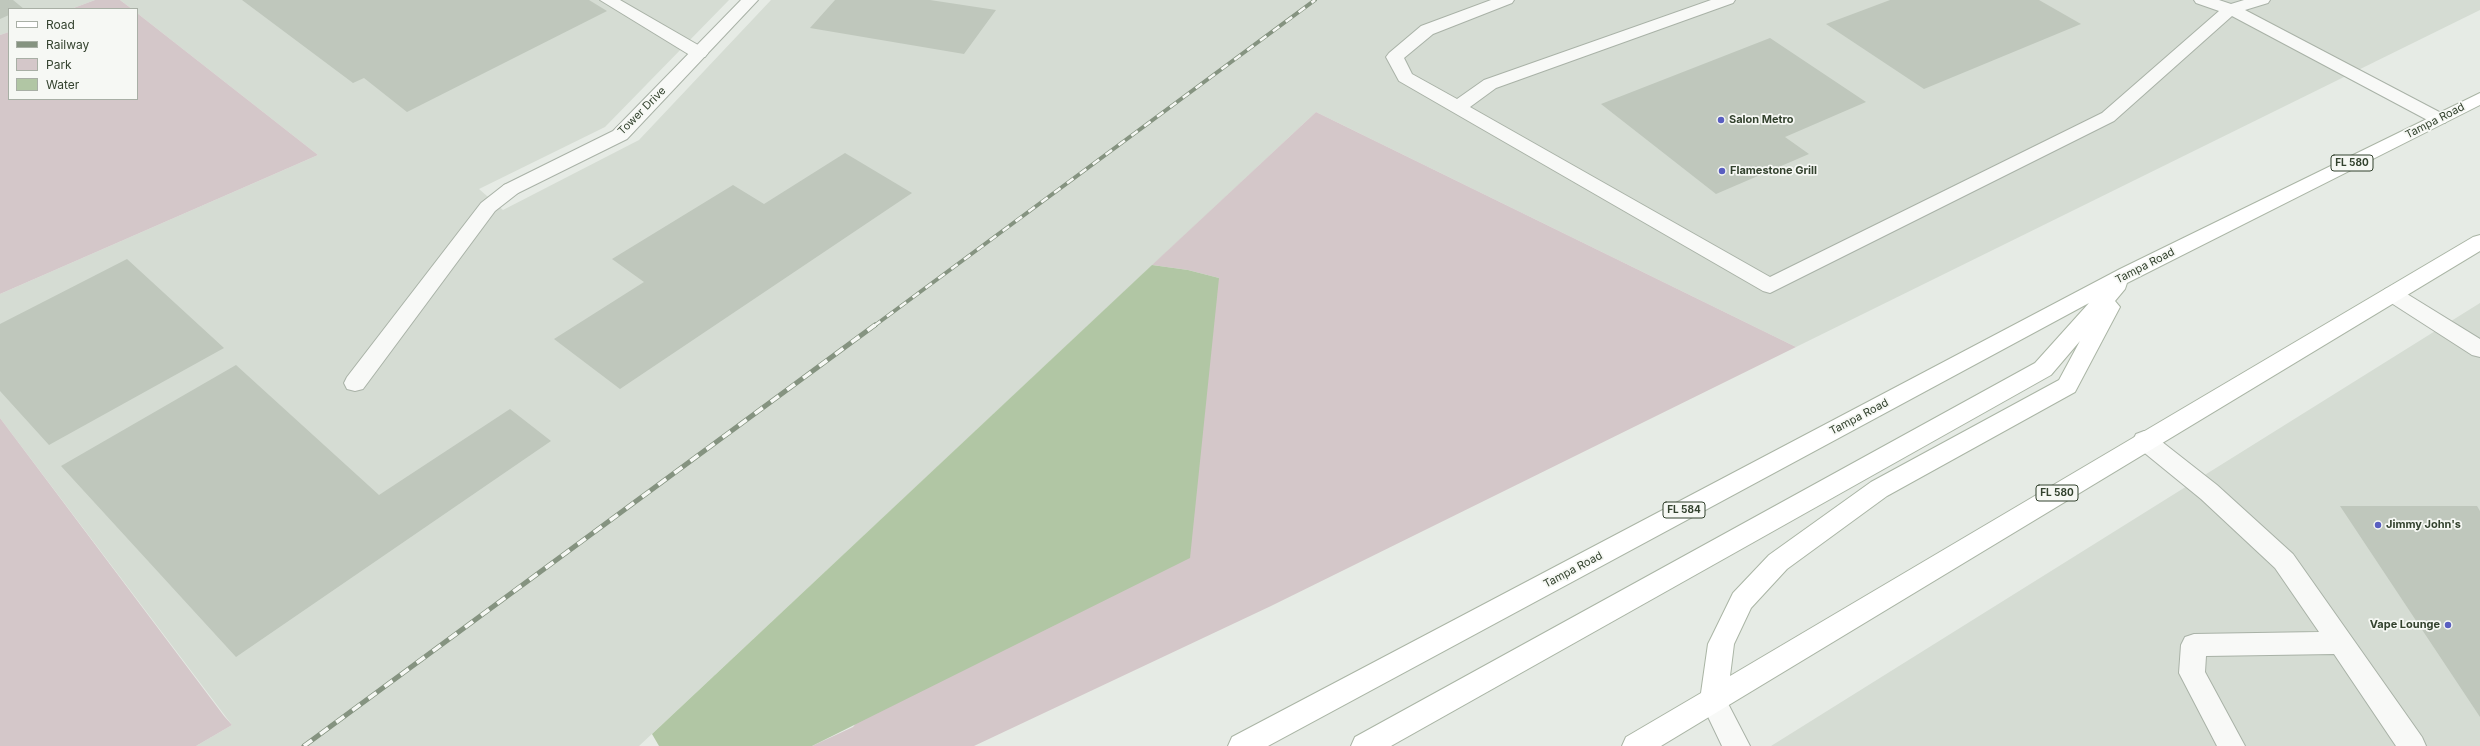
<!DOCTYPE html>
<style>
body{margin:0}
#map{position:relative;width:2480px;height:746px;overflow:hidden;background:#e6ebe5;font-family:Inter,sans-serif}
canvas{display:block}
.legend{position:absolute;left:8px;top:8px;width:130px;height:92px;box-sizing:border-box;background:#f6f8f4;border:1px solid #a8afa5;margin:0;padding:5px 7px;list-style:none;font-size:12px;color:#33422e}
.legend li{display:flex;align-items:center;gap:8px;height:20px}
.legend b{width:20px;border:1px solid #a8afa5}
</style>
<div id="map">
<canvas width="2480" height="746"></canvas>
<ul class="legend">
<li><b style="height:5px;background:#fff"></b>Road</li>
<li><b style="height:5px;background:#859380"></b>Railway</li>
<li><b style="height:11px;background:#d4c7c9"></b>Park</li>
<li><b style="height:11px;background:#b1c6a4"></b>Water</li>
</ul>
</div>
<script>
const c = document.querySelector('canvas').getContext('2d');
c.lineJoin = 'round';
function fillPath(path, color) {
  c.fillStyle = color;
  c.fill(path, 'evenodd');
}
function poly(rows) {
  const path = new Path2D();
  for (const r of rows) {
    path.moveTo(r[0], r[1]);
    for (let i = 2; i < r.length; i += 2) path.lineTo(r[i], r[i + 1]);
  }
  return path;
}
function trace(path, color, width, dash) {
  c.strokeStyle = color;
  c.lineWidth = width;
  c.lineCap = dash ? 'butt' : 'round';
  c.setLineDash(dash || []);
  c.stroke(path);
}
function label(font, color, halo, rows, align = 'center') {
  c.font = font + ' Inter,sans-serif';
  c.lineWidth = 3.5;
  c.setLineDash([]);
  c.textBaseline = 'middle';
  c.strokeStyle = halo;
  c.fillStyle = color;
  for (const [text, x, y, turn = 0] of rows) {
    c.save();
    c.translate(x, y);
    c.rotate((+turn || 0) * Math.PI / 180);
    c.textAlign = isNaN(turn) ? turn : align;
    if (halo) c.strokeText(text, 0, 0);
    c.fillText(text, 0, 0);
    c.restore();
  }
}
const built = poly([
 [0,0,95,0,71,9,9,9,9,32,0,35],
 [120,0,729,0,605,127,479,189,503,210,639,140,771,0,2480,0,2480,10,1796,347,1316,112,639,746,196,746,232,725,0,418,0,294,318,155,137,13,137,9,132,9],
 [2480,303,2480,746,1771,746]
]);
const green = poly([
 [95,0,120,0,132,9,71,9],
 [137,13,318,155,0,294,0,35,9,32,9,99,137,99],
 [1316,112,1796,347,1271,606,974,746,812,746,853,727,1219,278,1188,270,1152,265],
 [0,418,224,716,232,725,196,746,0,746]
]);
const water = poly([
 [1152,265,1188,270,1219,278,1190,558,812,746,659,746,652,734]
]);
const building = poly([
 [0,0,13,0,24,9,9,9,9,15,0,19],
 [242,0,589,0,607,11,407,112,364,78,353,83],
 [835,0,930,0,996,10,964,54,810,28],
 [1890,0,2039,0,2081,24,1924,89,1826,24],
 [1770,38,1866,102,1785,137,1809,154,1716,194,1601,104],
 [845,153,912,193,620,389,554,339,644,282,612,259,733,185,764,204],
 [127,259,224,348,49,445,0,391,0,324],
 [236,365,379,495,510,409,551,441,236,657,61,466],
 [2340,506,2477,506,2480,511,2480,717]
]);
const service = poly([
 [600,0,620,0,705,49,708,53,705,57,693,57,600,0],
 [1491,0,1514,0,1512,3,1433,34,1404,58,1412,74,1457,99,1484,80,1711,0,1735,0,1733,3,1496,88,1470,107,1770,277,2102,113,2219,11,2196,3,2194,0,2219,0,2231,4,2244,0,2270,0,2268,3,2245,10,2445,115,2448,119,2445,123,2433,123,2232,16,2114,121,1770,293,1763,291,1399,81,1386,57,1389,53,1421,26,1491,0],
 [511,183,518,185,521,189,518,193,495,211,363,389,355,391,347,389,344,383,347,377,481,203,504,185,511,183],
 [2392,287,2399,289,2480,339,2480,357,2472,355,2385,299,2382,294,2385,289,2392,287],
 [2144,431,2152,434,2217,485,2293,554,2422,737,2426,746,2396,746,2334,654,2206,656,2205,672,2245,746,2217,746,2179,673,2181,645,2185,637,2194,634,2319,632,2275,568,2201,499,2136,446,2133,440,2136,434,2144,431]
]);
const minor = poly([
 [741,0,758,0,627,139,518,193,511,195,504,193,501,189,504,185,613,131,741,0],
 [1713,688,1722,692,1750,746,1722,746,1700,700,1704,692,1713,688]
]);
const primary = poly([
 [2480,93,2480,105,2127,283,2125,289,2115,301,2120,307,2075,392,1887,496,1787,569,1751,608,1734,644,1730,676,2473,237,2480,235,2480,251,1661,746,1622,746,1626,737,1701,693,1708,644,1712,636,1733,593,1769,555,1871,482,2059,380,2080,341,2051,375,1391,746,1351,746,1355,737,2035,363,2089,303,1268,746,1228,746,1232,737,2120,269,2480,93]
]);
const railFar1 = poly([
 [874,326,1315,0]
]);
const rail = poly([
 [304,746,875,325]
]);
const markers = [
 [1721,120,4,"#595ec0"],
 [1722,171,4,"#595ec0"],
 [2378,525,4,"#595ec0"],
 [2448,625,4,"#595ec0"]
];
const shields = [
 [2352,163,42],
 [2057,493,42],
 [1684,510,42]
];
const shieldNames = [
 ["FL 580",2352,163],
 ["FL 580",2057,493],
 ["FL 584",1684,510]
];
const streetNames = [
 ["Tower Drive",642,111,-45],
 ["Tampa Road",2435,121,-27],
 ["Tampa Road",2145,266,-27],
 ["Tampa Road",1859,417,-28],
 ["Tampa Road",1573,570,-28]
];
const poiNames = [
 ["Salon Metro",1729,120],
 ["Flamestone Grill",1730,171],
 ["Jimmy John's",2386,525],
 ["Vape Lounge",2440,625,"right"]
];
fillPath(built, '#d5dcd3');
fillPath(green, '#d4c7c9');
fillPath(water, '#b1c6a4');
fillPath(building, '#bfc7bc');
trace(service, '#a9b2a7', 2);
trace(minor, '#a9b2a7', 2);
trace(primary, '#aab5a5', 2);
fillPath(service, '#f8f9f7');
fillPath(minor, '#f8f9f7');
fillPath(primary, '#fff');
trace(railFar1, '#859380', 4);
trace(rail, '#859380', 5);
trace(railFar1, '#f6f8f4', 2.5, [8]);
trace(rail, '#f6f8f4', 3.5, [10]);
for (const [x, y, r, color] of markers) {
  const dot = new Path2D();
  dot.arc(x, y, r, 0, 2 * Math.PI);
  c.fillStyle = color;
  c.fill(dot);
  trace(dot, '#f6f8f4', 1.5);
}
for (const [x, y, w] of shields) {
  const box = new Path2D();
  box.roundRect(x - w / 2, y - 8, w, 16, 3);
  c.fillStyle = '#f6f8f4';
  c.fill(box);
  trace(box, '#33422e', 1);
}
label('bold 10px', '#33422e', null, shieldNames);
label('11px', '#33422e', '#f6f8f4', streetNames);
label('bold 11px', '#33422e', '#f6f8f4', poiNames, 'left');
</script>
